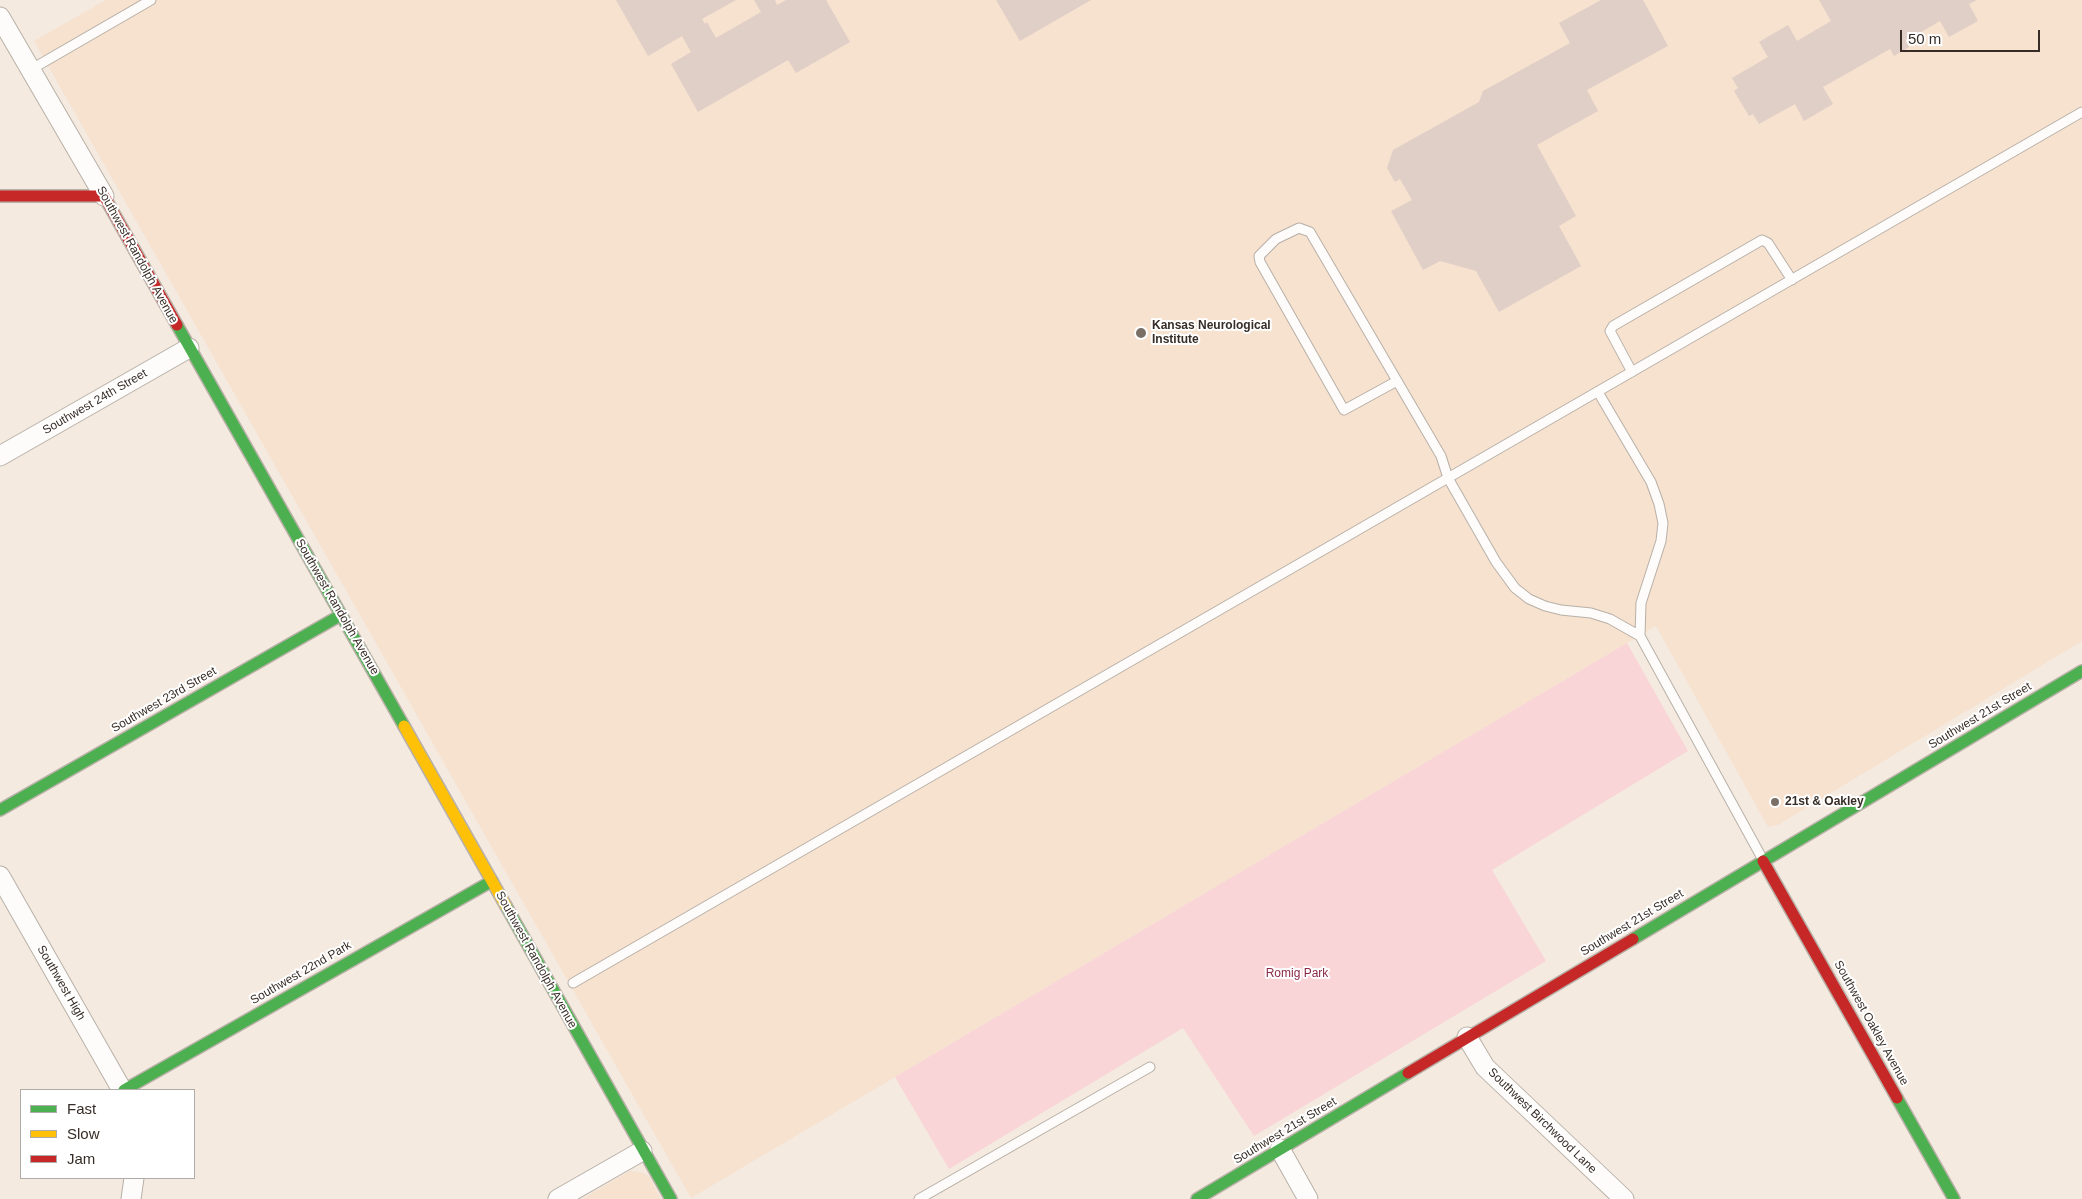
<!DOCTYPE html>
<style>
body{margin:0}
#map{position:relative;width:2082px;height:1199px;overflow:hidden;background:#f4eae0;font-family:Helvetica,sans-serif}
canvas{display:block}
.legend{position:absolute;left:20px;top:1089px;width:175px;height:90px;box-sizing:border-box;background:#fff;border:1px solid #afaba8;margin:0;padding:6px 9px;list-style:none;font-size:15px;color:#372d26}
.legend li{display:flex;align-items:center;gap:10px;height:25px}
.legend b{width:25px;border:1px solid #afaba8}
.scale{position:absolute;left:1900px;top:30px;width:140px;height:22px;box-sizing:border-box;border:2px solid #372d26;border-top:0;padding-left:6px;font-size:15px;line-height:18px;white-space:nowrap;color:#372d26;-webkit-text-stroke:4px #fff;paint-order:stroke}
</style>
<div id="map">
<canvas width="2082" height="1199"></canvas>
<ul class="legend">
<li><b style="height:6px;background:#4caf50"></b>Fast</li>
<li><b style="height:6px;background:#ffc107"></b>Slow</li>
<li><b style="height:6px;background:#c62828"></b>Jam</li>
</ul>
<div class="scale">50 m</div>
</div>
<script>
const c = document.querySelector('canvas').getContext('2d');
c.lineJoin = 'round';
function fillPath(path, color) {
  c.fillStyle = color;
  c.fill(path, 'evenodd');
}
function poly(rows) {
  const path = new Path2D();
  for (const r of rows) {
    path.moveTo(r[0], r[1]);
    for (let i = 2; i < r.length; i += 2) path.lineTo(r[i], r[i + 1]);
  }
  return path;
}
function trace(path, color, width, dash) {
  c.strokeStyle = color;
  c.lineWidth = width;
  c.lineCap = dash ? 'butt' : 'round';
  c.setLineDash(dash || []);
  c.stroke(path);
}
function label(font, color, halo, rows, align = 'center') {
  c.font = font + ' Helvetica,sans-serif';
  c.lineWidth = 4;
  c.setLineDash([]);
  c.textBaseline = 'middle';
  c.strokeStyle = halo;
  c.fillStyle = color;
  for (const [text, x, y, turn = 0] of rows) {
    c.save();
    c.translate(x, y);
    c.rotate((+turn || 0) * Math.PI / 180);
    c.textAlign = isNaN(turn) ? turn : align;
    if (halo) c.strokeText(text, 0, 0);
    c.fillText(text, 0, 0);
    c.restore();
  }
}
const built = poly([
 [106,0,2082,0,2082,641,1778,825,1768,827,1656,626,691,1198,34,41],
 [630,1171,640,1172,649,1176,661,1199,582,1199]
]);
const green = poly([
 [1627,643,1688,751,1492,870,1546,961,1254,1136,1183,1028,949,1169,895,1077]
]);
const building = poly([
 [616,0,736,0,702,19,705,24,707,22,716,38,761,12,754,0,775,0,777,5,786,0,826,0,850,42,796,73,788,60,698,112,671,64,691,52,682,36,648,56],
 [996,0,1091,0,1020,41],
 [1601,0,1643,0,1668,46,1587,90,1598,111,1537,145,1576,216,1559,226,1581,266,1499,312,1476,271,1440,261,1423,270,1391,211,1412,200,1400,179,1395,182,1387,168,1393,150,1479,102,1483,91,1570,43,1559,23],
 [1819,0,1977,0,1969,4,1978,21,1949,37,1940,21,1906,41,1909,47,1894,56,1890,49,1823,87,1833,104,1804,121,1795,104,1759,124,1753,114,1749,116,1734,91,1738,88,1732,78,1768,57,1759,42,1788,25,1797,41,1831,21]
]);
const lane = poly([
 [30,70,151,0],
 [1632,372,1610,331,1613,326,1762,240,1768,243,1792,280],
 [1397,381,1344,410,1260,262,1259,256,1276,239,1299,228,1310,232,1441,456,1448,478,1496,562,1515,588,1529,599,1545,606,1561,610,1591,613,1610,619,1640,636],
 [1598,392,1651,482,1659,504,1663,523,1661,541,1641,603,1640,636,1762,858],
 [573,983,2082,112],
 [919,1199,1150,1067]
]);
const street = poly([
 [0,17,104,196],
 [0,456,189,348],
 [0,876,122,1090],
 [1467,1037,1485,1067,1624,1199],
 [1280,1149,1308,1199],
 [131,1199,134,1178],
 [558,1199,642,1151]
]);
const fast = poly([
 [177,325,404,726],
 [0,810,341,615],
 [506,906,671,1199],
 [1633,939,2082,671],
 [124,1090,492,881],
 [1897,1098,1954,1199],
 [1197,1199,1408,1073]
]);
const slow = poly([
 [404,726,506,906]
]);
const jam = poly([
 [0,196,104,196,177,325],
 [1763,861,1897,1098],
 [1408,1073,1633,939]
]);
const markers = [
 [1141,333,6,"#796f67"],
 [1775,802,5,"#796f67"]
];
const streetNames = [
 ["Southwest Randolph Avenue",137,255,61],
 ["Southwest 24th Street",95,402,-30],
 ["Southwest Randolph Avenue",337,607,60],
 ["Southwest 23rd Street",164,700,-30],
 ["Southwest 21st Street",1980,716,-31],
 ["Southwest 21st Street",1632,923,-31],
 ["Southwest Randolph Avenue",536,960,61],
 ["Southwest 22nd Park",301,973,-30],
 ["Southwest High",61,983,60],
 ["Southwest Oakley Avenue",1871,1023,61],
 ["Southwest Birchwood Lane",1542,1121,44],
 ["Southwest 21st Street",1285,1131,-31]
];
const poiNames = [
 ["Kansas Neurological",1152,326],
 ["Institute",1152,340],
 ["21st & Oakley",1785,802]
];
const parkNames = [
 ["Romig Park",1297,974]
];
fillPath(built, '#f7e1cf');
fillPath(green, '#f9d5d7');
fillPath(building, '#e0cfc7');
trace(lane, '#b8b0a7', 11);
trace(street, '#b8b0a7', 21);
trace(fast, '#b8b0a7', 14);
trace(slow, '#b8b0a7', 14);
trace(jam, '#b8b0a7', 14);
trace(lane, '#fdfcfa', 9);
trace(street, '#fdfcfa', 19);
trace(fast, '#4caf50', 11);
trace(slow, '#ffc107', 11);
trace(jam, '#c62828', 11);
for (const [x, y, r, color] of markers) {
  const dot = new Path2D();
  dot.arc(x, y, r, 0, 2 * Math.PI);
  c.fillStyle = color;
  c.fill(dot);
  trace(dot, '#fff', 2);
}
label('12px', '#372d26', '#fff', streetNames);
label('bold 12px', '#372d26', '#fff', poiNames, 'left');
label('12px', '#8a2947', '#fff', parkNames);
</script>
